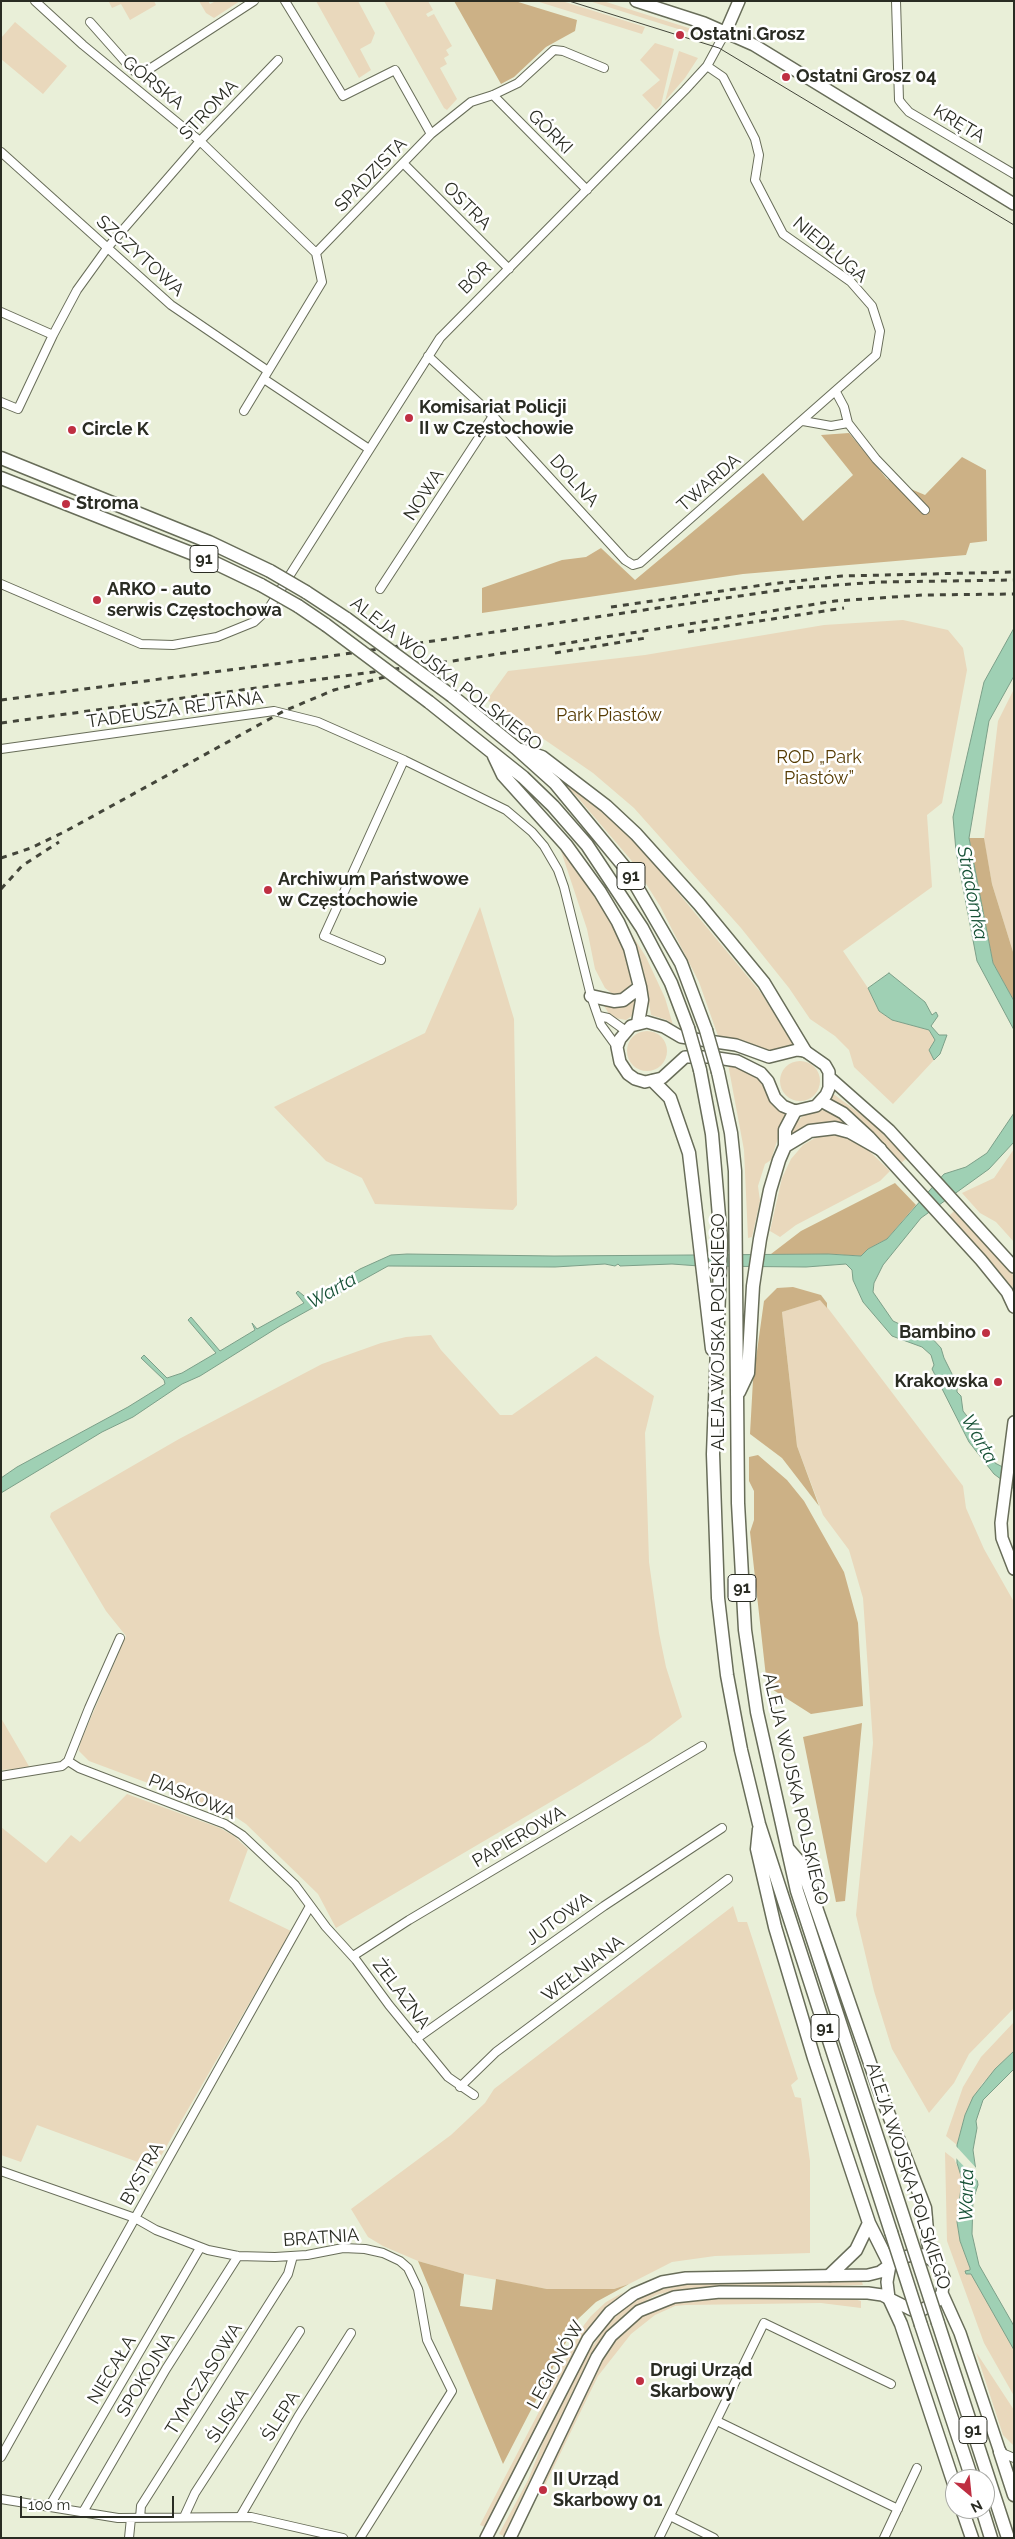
<!DOCTYPE html>
<meta charset="utf-8">
<style>
body{margin:0}
#map{position:relative;width:1015px;height:2539px;overflow:hidden;background:#e9efd8;font-family:Raleway,sans-serif}
canvas{display:block}
.frame{position:absolute;inset:0;border:2px solid #2a2c23;pointer-events:none}
.north{position:absolute;left:945px;top:2469px;width:50px;height:50px;box-sizing:border-box;background:#fff;border:1px solid #aaaba7;border-radius:50%;rotate:152deg;font-size:14px;font-weight:700;line-height:20px;text-align:center;color:#2a2c23}
.north::after{content:'';display:block;margin:auto;width:18px;height:22px;background:#bf2f42;clip-path:polygon(50% 0,100% 100%,50% 72%,0 100%)}
.scale{position:absolute;left:20px;top:2496px;width:154px;height:22px;box-sizing:border-box;border:2px solid #2a2c23;border-top:0;padding-left:6px;font-size:15px;line-height:18px;white-space:nowrap;color:#2a2c23;-webkit-text-stroke:4px #fff;paint-order:stroke}
</style>
<div id="map">
<canvas width="1015" height="2539"></canvas>
<div class="frame"></div>
<div class="north">N</div>
<div class="scale">100 m</div>
</div>
<script>
const c = document.querySelector('canvas').getContext('2d');
c.lineJoin = 'round';
function fillPath(path, color) {
  c.fillStyle = color;
  c.fill(path, 'evenodd');
}
function poly(rows) {
  const path = new Path2D();
  for (const r of rows) {
    if (r.length === 3) {
      path.moveTo(r[0] + r[2], r[1]);
      path.arc(r[0], r[1], r[2], 0, 2 * Math.PI);
      continue;
    }
    path.moveTo(r[0], r[1]);
    for (let i = 2; i < r.length; i += 2) path.lineTo(r[i], r[i + 1]);
  }
  return path;
}
function trace(path, color, width, dash) {
  c.strokeStyle = color;
  c.lineWidth = width;
  c.lineCap = dash ? 'butt' : 'round';
  c.setLineDash(dash || []);
  c.stroke(path);
}
function label(font, color, halo, rows, align = 'center') {
  c.font = font + ' Raleway,sans-serif';
  c.lineWidth = 5;
  c.setLineDash([]);
  c.textBaseline = 'middle';
  c.strokeStyle = halo;
  c.fillStyle = color;
  for (const [text, x, y, turn = 0] of rows) {
    c.save();
    c.translate(x, y);
    c.rotate((+turn || 0) * Math.PI / 180);
    c.textAlign = isNaN(turn) ? turn : align;
    if (halo) c.strokeText(text, 0, 0);
    c.fillText(text, 0, 0);
    c.restore();
  }
}
const green = poly([
 [154,1,156,5,130,20,121,4,112,8,109,2],
 [199,1,208,1,210,4,216,1,240,1,214,18,206,13],
 [316,1,358,1,375,33,371,43,360,49,371,70,359,78],
 [384,1,428,1,433,10,426,14,428,17,434,14,452,46,446,50,449,55,444,58,447,64,440,68,457,99,447,110,444,108],
 [536,1,562,1,645,27,642,34],
 [589,1,603,1,695,30,694,34],
 [15,22,67,66,43,94,1,59,1,38],
 [655,43,674,49,661,105,656,110,642,95,660,80,640,60],
 [679,51,698,58,685,78,665,101],
 [903,620,948,630,963,648,967,670,942,803,927,815,932,887,843,951,868,988,879,1011,892,1020,929,1030,935,1040,929,1050,934,1060,893,1104,854,1067,849,1050,835,1036,810,1019,789,988,741,928,634,808,593,773,487,700,508,671,645,655,824,625],
 [1014,689,1014,955,992,884,984,840,998,721],
 [551,770,622,829,661,872,762,994,794,1046,775,1052,766,1051,718,1036,699,982,660,906,631,860,579,799],
 [561,851,581,874,612,921,625,951,632,979,630,988,623,994,614,995,605,988,595,969,587,929],
 [480,907,514,1019,517,1205,513,1210,375,1204,362,1178,326,1161,274,1107,425,1033],
 [629,930,646,957,665,998,673,1025,667,1020,651,1015,643,968],
 [638,997,636,1013,626,1020,615,1018,609,1014,603,1004,625,1005],
 [647,1051,20],
 [800,1081,20],
 [728,1064,752,1073,762,1083,771,1100,786,1113,771,1160,765,1164,758,1186,760,1201,752,1237,748,1238,744,1150],
 [832,1093,870,1121,907,1158,901,1163,862,1122,830,1101],
 [821,1110,831,1111,852,1125,838,1122,817,1123,807,1127,787,1142,796,1122,803,1116],
 [830,1134,853,1140,866,1148,890,1171,880,1181,796,1225,780,1237,770,1231,782,1178,791,1159,803,1145,815,1138],
 [1014,1149,1014,1242,996,1222,980,1213,962,1193,994,1178],
 [954,1211,1014,1276,1014,1289,949,1216],
 [821,1299,963,1486,966,1508,984,1549,1014,1602,1014,2008,969,2054,954,2083,929,2113,892,2049,874,1991,856,1915,873,1743,863,1598,849,1550,823,1515,797,1446,782,1312],
 [431,1335,441,1350,500,1415,512,1415,596,1356,654,1396,645,1433,649,1562,659,1633,666,1667,682,1717,649,1742,576,1787,336,1928,318,1894,246,1824,231,1814,89,1761,79,1751,80,1743,126,1636,106,1611,50,1517,51,1513,179,1439,322,1364,381,1343,406,1337],
 [1,1718,30,1768,1,1770],
 [127,1794,220,1828,234,1836,248,1849,229,1901,291,1931,154,2168,37,2125,21,2162,1,2155,1,1827,46,1863,71,1835,80,1842],
 [733,1906,738,1922,747,1922,798,2079,791,2085,795,2097,801,2098,810,2161,810,2253,715,2256,672,2262,629,2284,614,2289,547,2289,464,2274,418,2261,383,2246,368,2237,351,2209,451,2135,485,2103,494,2089],
 [1014,2022,1014,2051,982,2084,965,2115,957,2145,946,2136,963,2087,981,2057],
 [945,2152,954,2159,962,2176,957,2222,960,2241,970,2268,966,2274,971,2273,1014,2350,1014,2396,984,2343,947,2241],
 [862,2282,863,2285,676,2290,656,2295,630,2310,610,2328,597,2346,572,2393,506,2537,499,2534,528,2480,553,2417,584,2359,606,2326,627,2305,655,2291,693,2283],
 [624,2292,599,2315,586,2332,485,2527,480,2525,584,2325,591,2316,606,2302],
 [816,2298,854,2299,861,2301,861,2308,821,2303,686,2305,675,2306,655,2315,631,2334,598,2376,544,2487,542,2485,605,2353,636,2318,671,2302,698,2299],
 [976,2352,1014,2410,1014,2446,1003,2435]
]);
const forest = poly([
 [454,1,515,1,577,20,575,31,546,47,514,77,501,84],
 [849,433,887,479,925,495,962,457,986,470,987,541,970,543,966,555,743,574,482,613,482,588,562,560,586,557,601,548,635,580,763,473,803,521,853,475,821,435],
 [969,838,984,838,992,884,1014,955,1014,1001,993,963],
 [895,1183,916,1205,887,1239,868,1249,861,1256,828,1254,771,1254,801,1231],
 [793,1287,821,1295,827,1303,827,1308,820,1300,782,1312,797,1446,819,1506,782,1458,750,1434,753,1380,764,1301,777,1288],
 [758,1455,787,1480,804,1501,844,1572,858,1623,863,1706,811,1714,767,1686,750,1532,754,1520,754,1491,749,1481,749,1457],
 [862,1723,845,1901,836,1902,803,1737],
 [418,2261,464,2274,460,2306,492,2310,496,2279,547,2289,614,2289,629,2284,596,2302,578,2319,503,2464]
]);
const water = poly([
 [1014,628,1014,676,989,721,969,838,993,963,1014,1001,1014,1030,977,961,956,851,953,817,984,682,1014,628],
 [889,973,925,1002,932,1015,936,1012,938,1016,931,1026,939,1035,947,1035,940,1054,934,1060,929,1050,935,1040,929,1030,892,1020,879,1011,868,988,889,973],
 [1014,1113,1014,1142,989,1169,921,1218,883,1265,874,1283,873,1292,893,1321,921,1334,924,1333,929,1335,941,1348,944,1358,957,1384,957,1392,961,1396,963,1411,980,1433,995,1463,1014,1473,1014,1489,994,1474,969,1442,932,1369,934,1365,931,1355,922,1347,892,1336,863,1302,853,1280,852,1270,846,1264,806,1267,699,1266,672,1264,620,1266,618,1264,615,1266,605,1264,555,1267,388,1266,280,1326,200,1376,182,1384,133,1417,102,1432,1,1493,1,1478,17,1467,128,1407,165,1384,164,1380,141,1358,144,1355,167,1378,182,1373,216,1353,188,1320,191,1317,220,1351,255,1330,252,1323,257,1329,304,1303,296,1293,298,1291,309,1300,360,1269,391,1255,407,1254,554,1256,828,1254,861,1256,868,1249,887,1239,944,1174,966,1167,987,1153,1014,1113],
 [1014,2051,1014,2069,983,2100,976,2121,977,2128,973,2150,978,2185,973,2200,972,2234,979,2265,1014,2326,1014,2350,971,2274,966,2274,965,2271,970,2270,970,2268,960,2241,957,2222,962,2179,957,2163,957,2145,965,2115,973,2097,995,2069,1014,2051]
]);
const pier = poly([
 [955,2145,978,2170,980,2183,954,2156]
]);
const street = poly([
 [35,1,83,45,200,141,316,253],
 [285,1,343,96,395,70,431,134],
 [896,1,899,100,902,104,909,112,1014,174],
 [90,22,129,66,134,71,140,72,151,68,254,1],
 [493,95,587,190],
 [1,152,171,305,268,371],
 [404,164,509,269],
 [1,312,53,335],
 [428,356,493,416,625,560,633,565,640,563,876,355,880,331,872,306,851,282,783,234,755,180,759,155,755,139,723,77,707,66],
 [264,379,369,449],
 [836,392,844,407,848,423,876,459,925,510],
 [1,402,18,409,53,335,77,290,108,247,200,141,278,60],
 [244,411,322,282,316,253,431,134,471,102,493,95,518,83,554,50,563,51,604,68],
 [803,421,831,426,848,423],
 [1,584,141,644,173,645,217,637,254,622,269,608,440,338,685,90,707,66,726,31],
 [380,589,493,416],
 [1,749,274,711,318,722,404,760,506,810,532,832,544,846,558,870,564,887,591,996,601,1025,617,1047],
 [381,960,324,936,404,760],
 [599,1016,608,1018,626,1031],
 [68,1761,79,1768,225,1824,242,1835,295,1885,326,1927,356,1960,389,2005,448,2077,474,2095],
 [1,1776,62,1766,68,1761,89,1708,120,1638],
 [353,1956,409,1920,702,1746],
 [416,2039,604,1906,722,1828],
 [460,2087,496,2052,728,1879],
 [1,2171,135,2218,156,2230,208,2250,238,2256,275,2257,307,2255,343,2248,365,2249,383,2253,400,2261,408,2268,418,2289,427,2340,452,2391,360,2538],
 [717,2421,898,2509],
 [1000,2452,1014,2458],
 [1,2457,310,1906],
 [1,2499,118,2518,251,2517,343,2538],
 [49,2507,200,2248],
 [83,2512,166,2369,238,2256],
 [670,2516,714,2538],
 [184,2517,195,2493,300,2331],
 [240,2517,298,2417,351,2333],
 [140,2518,141,2506,288,2274,293,2256],
 [129,2538,131,2518],
 [659,2538,764,2323,891,2384],
 [884,2538,917,2468]
]);
const secondary = poly([
 [636,1,704,23,754,45,1014,204],
 [726,31,739,1],
 [647,1022,664,1027,681,1037,736,1045,769,1057,797,1050,805,1051,825,1065,829,1072,829,1088,826,1095,816,1106,795,1111,783,1106,775,1098,768,1081,761,1073,737,1061,711,1057,685,1057,662,1078,645,1082,635,1079,628,1074,620,1062,617,1047,620,1039,631,1026,647,1022],
 [829,1077,889,1130,1014,1267],
 [821,1101,843,1113,869,1137,981,1260,1007,1292,1014,1307],
 [1014,1422,1001,1523,1002,1538,1014,1569],
 [942,2293,960,2333,1000,2452],
 [889,2298,887,2282,890,2265],
 [486,2538,588,2339,610,2312,634,2294,662,2282,686,2278,868,2275,880,2272,898,2259,915,2254,924,2255,938,2264,944,2278,942,2293,937,2301,922,2310,912,2310,882,2295,868,2293,720,2292,674,2297,639,2311,611,2336,597,2357,510,2538]
]);
const primary = poly([
 [1,458,209,542,270,571],
 [1,478,211,561,261,585],
 [306,592,347,619],
 [298,606,326,625],
 [452,696,516,748,555,783,627,870,681,963,706,1030],
 [429,702,523,777,553,806,587,845,642,928,671,983,688,1028],
 [521,750,542,757,606,806,636,834,699,904,764,983,805,1051],
 [494,756,503,775,566,845,600,892,618,922,630,948,640,987,642,1000,638,1023],
 [591,996,614,1001,623,1000,640,987],
 [700,1070,712,1134,721,1240,713,1454,718,1598,727,1675,741,1750,759,1824,891,2232],
 [718,1072,731,1133,735,1171,738,1503,745,1630,757,1712,797,1891,908,2231],
 [653,1081,670,1098,689,1153,712,1349],
 [785,1146,810,1131,835,1128,850,1132,880,1149],
 [739,1392,748,1373,753,1286,760,1239,770,1190,779,1160,785,1146,785,1130,795,1111],
 [759,1829,757,1849,775,1927,814,2058,869,2223,890,2265],
 [788,1849,801,1864,880,2092,925,2208,928,2242,932,2259],
 [830,2275,856,2250,869,2223],
 [889,2298,901,2324,955,2487],
 [938,2323,1008,2538],
 [921,2325,972,2479],
 [1000,2452,1014,2495],
 [962,2509,972,2538],
 [982,2509,991,2538]
]);
const tram = poly([
 [569,1,719,48,1014,225]
]);
const rail = poly([
 [611,607,770,584,842,576,1014,572],
 [688,632,844,608],
 [555,653,646,638],
 [1,700,297,661,794,588,880,582,1014,580],
 [1,723,453,661,835,601,923,595,1014,594],
 [1,858,31,848,66,831,284,711,334,690,389,676],
 [1,889,22,866,59,842]
]);
const primaryBridge = poly([
 [270,571,306,592],
 [261,585,298,606],
 [347,619,452,696],
 [326,625,429,702],
 [688,1028,700,1070],
 [706,1030,718,1072],
 [908,2231,938,2323],
 [891,2232,921,2325]
]);
const markers = [
 [680,35,5,"#bf2f42"],
 [786,77,5,"#bf2f42"],
 [409,418,5,"#bf2f42"],
 [72,430,5,"#bf2f42"],
 [66,504,5,"#bf2f42"],
 [97,600,5,"#bf2f42"],
 [268,890,5,"#bf2f42"],
 [986,1333,5,"#bf2f42"],
 [998,1382,5,"#bf2f42"],
 [640,2381,5,"#bf2f42"],
 [543,2490,5,"#bf2f42"]
];
const shields = [
 [204,559,28],
 [631,876,28],
 [742,1588,28],
 [825,2028,28],
 [973,2430,28]
];
const shieldNames = [
 ["91",204,559],
 ["91",631,876],
 ["91",742,1588],
 ["91",825,2028],
 ["91",973,2430]
];
const poiNames = [
 ["Ostatni Grosz",690,35],
 ["Ostatni Grosz 04",796,77],
 ["Komisariat Policji",419,408],
 ["II w Częstochowie",419,429],
 ["Circle K",82,430],
 ["Stroma",76,504],
 ["ARKO - auto",107,590],
 ["serwis Częstochowa",107,611],
 ["Archiwum Państwowe",278,880],
 ["w Częstochowie",278,901],
 ["Bambino",976,1333,"right"],
 ["Krakowska",988,1382,"right"],
 ["Drugi Urząd",650,2371],
 ["Skarbowy",650,2392],
 ["II Urząd",553,2480],
 ["Skarbowy 01",553,2501]
];
const streetNames = [
 ["GÓRSKA",153,83,39],
 ["STROMA",209,110,-46],
 ["KRĘTA",959,124,31],
 ["GÓRKI",550,132,45],
 ["SPADZISTA",371,175,-46],
 ["OSTRA",467,206,45],
 ["NIEDŁUGA",830,250,40],
 ["SZCZYTOWA",140,256,42],
 ["BÓR",475,278,-45],
 ["DOLNA",574,481,48],
 ["TWARDA",709,483,-41],
 ["NOWA",424,495,-57],
 ["ALEJA WOJSKA POLSKIEGO",446,674,38],
 ["TADEUSZA REJTANA",175,710,-8],
 ["ALEJA WOJSKA POLSKIEGO",719,1332,-90],
 ["ALEJA WOJSKA POLSKIEGO",795,1789,77],
 ["PIASKOWA",192,1797,22],
 ["PAPIEROWA",519,1837,-30],
 ["JUTOWA",559,1919,-36],
 ["WEŁNIANA",583,1969,-37],
 ["ŻELAZNA",401,1994,53],
 ["BYSTRA",142,2174,-61],
 ["ALEJA WOJSKA POLSKIEGO",908,2176,72],
 ["BRATNIA",321,2238,-4],
 ["LEGIONÓW",556,2365,-61],
 ["NIECAŁA",112,2370,-59],
 ["SPOKOJNA",146,2375,-59],
 ["TYMCZASOWA",204,2379,-58],
 ["ŚLISKA",228,2416,-57],
 ["ŚLEPA",281,2416,-58]
];
const parkNames = [
 ["Park Piastów",609,716],
 ["ROD „Park",819,758],
 ["Piastów”",819,779]
];
const waterNames = [
 ["Stradomka",972,893,79],
 ["Warta",332,1291,-30],
 ["Warta",979,1439,60],
 ["Warta",967,2195,-89]
];
fillPath(green, '#e9d8bc');
fillPath(forest, '#ccb186');
fillPath(water, '#9fd0b4');
trace(water, '#7c9f88', 1);
fillPath(pier, '#e9efd8');
trace(street, '#686d59', 10);
trace(secondary, '#686d59', 14);
trace(primary, '#686d59', 15);
trace(street, '#fff', 8);
trace(secondary, '#fff', 11);
trace(primary, '#fff', 12);
trace(tram, '#43453a', 1);
trace(rail, '#43453a', 3, [6, 6]);
trace(primaryBridge, '#686d59', 15, []);
trace(primaryBridge, '#fff', 12);
for (const [x, y, r, color] of markers) {
  const dot = new Path2D();
  dot.arc(x, y, r, 0, 2 * Math.PI);
  c.fillStyle = color;
  c.fill(dot);
  trace(dot, '#fff', 2);
}
for (const [x, y, w] of shields) {
  const box = new Path2D();
  box.roundRect(x - w / 2, y - 13.5, w, 27, 4);
  c.fillStyle = '#fff';
  c.fill(box);
  trace(box, '#2a2c23', 1);
}
label('bold 16px', '#2a2c23', null, shieldNames);
label('bold 18px', '#2a2c23', '#fff', poiNames, 'left');
label('18px', '#2a2c23', '#fff', streetNames);
label('18px', '#563b03', '#fff', parkNames);
label('italic 19px', '#165136', '#fff', waterNames);
</script>
